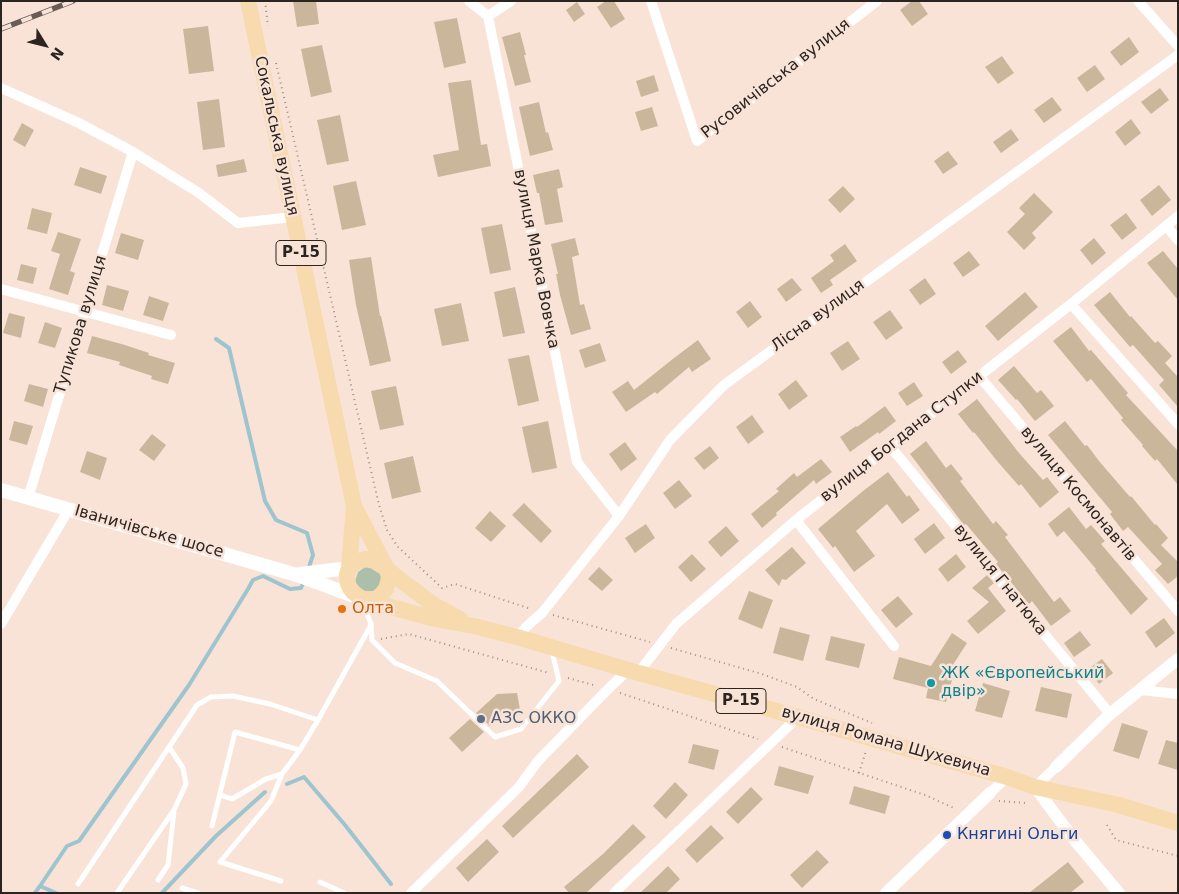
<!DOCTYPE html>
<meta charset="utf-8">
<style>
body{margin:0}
#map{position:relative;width:1179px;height:894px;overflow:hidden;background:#f8e3d6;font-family:"DejaVu Sans",sans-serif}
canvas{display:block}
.frame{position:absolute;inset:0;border:2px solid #2c2420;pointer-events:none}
.north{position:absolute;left:20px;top:20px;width:50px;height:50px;-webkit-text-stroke:4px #f8e3d6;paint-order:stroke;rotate:126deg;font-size:14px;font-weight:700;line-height:20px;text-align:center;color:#2c2420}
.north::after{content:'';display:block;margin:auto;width:18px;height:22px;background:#2c2420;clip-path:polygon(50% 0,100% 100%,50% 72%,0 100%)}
</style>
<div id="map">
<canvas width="1179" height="894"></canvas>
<div class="frame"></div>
<div class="north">N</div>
</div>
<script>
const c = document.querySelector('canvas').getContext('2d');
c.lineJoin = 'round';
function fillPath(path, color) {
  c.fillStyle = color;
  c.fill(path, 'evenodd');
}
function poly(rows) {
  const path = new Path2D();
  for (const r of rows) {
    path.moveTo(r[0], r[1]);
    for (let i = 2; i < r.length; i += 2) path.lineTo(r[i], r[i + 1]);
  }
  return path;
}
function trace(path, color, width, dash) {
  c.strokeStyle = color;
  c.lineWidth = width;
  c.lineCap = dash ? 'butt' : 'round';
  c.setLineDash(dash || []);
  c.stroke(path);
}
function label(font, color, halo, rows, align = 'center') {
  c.font = font + ' "DejaVu Sans",sans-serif';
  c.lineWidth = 5;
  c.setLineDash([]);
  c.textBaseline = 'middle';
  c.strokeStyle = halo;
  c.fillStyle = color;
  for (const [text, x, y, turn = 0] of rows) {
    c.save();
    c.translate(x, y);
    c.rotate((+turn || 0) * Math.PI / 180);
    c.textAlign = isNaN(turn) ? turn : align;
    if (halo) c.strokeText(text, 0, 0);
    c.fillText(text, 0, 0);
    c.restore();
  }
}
const green = poly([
 [365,567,374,568,381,575,381,584,372,593,359,589,355,581,358,572]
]);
const stream = poly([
 [216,339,229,348,265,501,276,520,307,533,313,555,309,567],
 [287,784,304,777,345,825,391,884],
 [40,886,67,846,79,841,189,685,248,589,253,580,263,576,290,589,301,588,304,581],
 [35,893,40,886,56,893],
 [162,893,216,836,265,792]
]);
const building = poly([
 [293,1,316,1,319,24,297,27],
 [606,1,614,1,625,19,611,28,597,7],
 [912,1,919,1,928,14,912,26,900,10],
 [577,2,585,14,574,22,566,10],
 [457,18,466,63,444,68,434,22],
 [208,26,214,71,189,74,183,29],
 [520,32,526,55,524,55,531,82,515,86,502,37],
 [1129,37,1139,52,1121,66,1110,52],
 [322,45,332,92,311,97,301,49],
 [1002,56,1014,73,998,84,985,67],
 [1095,65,1105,79,1087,92,1077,78],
 [654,75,659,91,641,97,636,81],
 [471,80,481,145,487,144,491,166,438,177,433,155,459,150,448,83],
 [1160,88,1169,100,1151,114,1141,102],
 [1052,97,1062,110,1044,123,1034,110],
 [219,99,225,147,203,150,197,102],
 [539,102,546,133,548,132,553,150,530,156,519,107],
 [652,107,658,126,641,131,635,112],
 [340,115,349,161,327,165,317,120],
 [1131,119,1141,133,1125,146,1115,132],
 [22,123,34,130,25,147,13,140],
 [1011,129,1019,140,1001,153,993,142],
 [948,151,958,164,943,174,934,161],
 [244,159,247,172,218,177,216,165],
 [80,167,107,176,101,194,74,185],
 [559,169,563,187,557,189,563,222,545,225,539,193,537,193,533,175],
 [356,181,366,225,342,230,333,186],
 [1159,185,1171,200,1152,216,1140,200],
 [843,186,855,199,840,213,828,200],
 [1034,193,1053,212,1032,233,1036,238,1024,250,1007,232,1025,214,1019,208],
 [32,208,52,213,47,234,27,229],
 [1126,213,1137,228,1122,240,1110,225],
 [502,224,511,270,490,274,481,228],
 [58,232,81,239,70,271,75,273,68,295,49,289,60,254,51,251],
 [121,233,144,240,138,260,115,253],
 [575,238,579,255,572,257,580,305,584,304,591,329,571,335,560,295,556,274,558,274,551,244],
 [1094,238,1106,253,1092,265,1080,250],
 [845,244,857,261,830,280,833,285,821,293,811,278,834,261,830,255],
 [969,251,980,265,963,277,953,263],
 [1163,251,1178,269,1178,300,1147,263],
 [371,257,380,316,381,316,391,361,370,366,356,305,349,260],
 [21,264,37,268,33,284,17,280],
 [792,278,802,290,786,302,777,289],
 [925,278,936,294,920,305,909,290],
 [107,285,129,291,123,311,102,305],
 [515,287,525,333,503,337,494,292],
 [1025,292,1038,307,998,341,985,326],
 [1110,292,1130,317,1131,316,1155,343,1158,341,1172,356,1165,363,1178,377,1178,407,1159,385,1164,380,1133,345,1130,347,1094,305],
 [149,296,169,303,163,321,143,315],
 [750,301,762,317,748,328,736,312],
 [461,303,469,341,442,346,434,309],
 [890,310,903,328,886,340,873,322],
 [9,313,25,317,21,338,3,333],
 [45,322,62,328,55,348,38,343],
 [1071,327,1089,351,1091,350,1128,393,1126,395,1178,451,1178,485,1157,459,1155,461,1142,446,1143,445,1121,420,1123,418,1091,379,1087,382,1053,341],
 [92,336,125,345,149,353,148,355,175,363,168,384,151,379,152,376,119,365,120,362,87,353],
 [698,340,711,359,692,372,689,367,657,394,655,392,626,412,612,392,628,381,634,390,674,358],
 [848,341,860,359,842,371,830,353],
 [600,343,606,361,585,368,579,350],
 [958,350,967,362,951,374,942,362],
 [529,355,539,401,518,406,508,359],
 [1014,366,1037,393,1041,390,1054,406,1035,421,1017,399,1016,400,998,380],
 [796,380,808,396,789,410,778,394],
 [914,382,923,396,907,406,898,393],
 [29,384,48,389,43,407,24,401],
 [396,386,404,425,380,430,371,391],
 [977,399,1019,453,1043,480,1047,477,1059,492,1040,508,1021,484,1019,486,997,461,974,432,973,433,958,414],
 [885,406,896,421,879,434,878,432,850,452,840,437,856,426,857,427],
 [752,415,764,432,748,444,736,427],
 [14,421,33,426,27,445,9,440],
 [548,421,557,468,532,473,522,427],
 [1065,421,1085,446,1087,445,1099,461,1130,497,1131,496,1155,525,1156,524,1168,538,1161,545,1178,562,1178,576,1168,584,1155,570,1162,564,1128,527,1123,531,1110,514,1112,512,1048,435],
 [152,434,166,445,154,461,139,450],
 [926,441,946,468,951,464,963,479,960,481,993,524,996,521,1008,535,1005,537,1054,602,1060,597,1071,611,1051,626,1032,601,1029,604,996,564,998,562,966,524,964,525,910,454],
 [625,442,637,459,621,471,609,454],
 [710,446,719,458,704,470,694,458],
 [87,451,107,458,100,480,80,472],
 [413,456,421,492,392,499,384,463],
 [821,459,832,472,816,484,814,480,776,513,777,515,762,528,751,514,779,491,776,489,794,473,797,477],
 [888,472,907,497,909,495,920,510,902,524,887,504,856,531,875,556,854,572,835,546,833,548,818,529,863,491],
 [679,480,692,496,675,509,663,493],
 [524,503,552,531,541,543,512,515],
 [1069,507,1086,529,1091,525,1105,541,1101,544,1148,599,1131,615,1095,570,1096,569,1064,531,1057,537,1048,524],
 [490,511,506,526,491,542,475,528],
 [934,523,945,538,925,554,914,539],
 [646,524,655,538,635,553,625,538],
 [726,526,739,541,721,557,708,542],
 [792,547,806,563,786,580,782,579,779,586,765,570],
 [692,554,706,569,691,582,678,567],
 [956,554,966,567,948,582,938,569],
 [599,567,613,580,602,591,588,579],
 [987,575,994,583,988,588,1006,611,978,634,967,621,989,602,972,588],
 [749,591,773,600,762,629,738,619],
 [898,596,913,614,896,628,881,610],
 [1164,618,1175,633,1156,648,1145,632],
 [780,627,810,635,803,661,773,653],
 [1080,631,1091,645,1074,657,1064,643],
 [952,633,967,643,949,671,954,673,946,702,926,698,928,688,893,679,899,657,931,666],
 [831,636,865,644,859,668,825,660],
 [1102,659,1113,673,1099,684,1088,669],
 [983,683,1010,691,1002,718,975,711],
 [1041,687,1072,694,1067,718,1035,711],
 [517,693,521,715,504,714,490,726,476,713,497,694],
 [470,719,484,732,462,752,449,738],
 [1122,723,1148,731,1139,759,1113,751],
 [1166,740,1178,743,1178,770,1158,764],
 [693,744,719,750,714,770,688,763],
 [577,754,589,767,513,838,502,826],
 [779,766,814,776,808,794,774,785],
 [675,782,688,795,666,819,653,806],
 [854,786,890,796,885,814,849,804],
 [751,787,763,799,738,824,726,812],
 [633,824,646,837,586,893,569,893,564,887,603,854],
 [711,825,724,838,697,863,685,850],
 [487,839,499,852,468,882,456,868],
 [817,850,829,862,802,888,790,875],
 [1068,862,1084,882,1070,893,1029,893],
 [668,866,680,879,666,893,640,893]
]);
const path = poly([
 [265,1,268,26],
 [276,63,379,505,387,530,397,546,442,588,455,584,531,609],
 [553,615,650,642],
 [381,639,409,634,549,673],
 [671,648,762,674,797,687,814,699,872,723],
 [568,678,597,686],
 [620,693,758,739],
 [782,747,925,795,956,809],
 [859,773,866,751],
 [999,801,1026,803],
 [1107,825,1116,840,1178,856]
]);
const service = poly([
 [363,603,371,624,372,640,395,663,437,681,495,737,521,729,559,681,552,651],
 [220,795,232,799,266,779,282,774,300,750,318,720,371,625],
 [212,826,235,732,300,750],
 [158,880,168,865,174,811],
 [281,881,220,862,271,801,282,774],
 [320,882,344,893],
 [78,884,197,705,211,697,233,696,270,704,318,720],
 [182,888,198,893],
 [117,893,174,810,186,784,183,768,169,747]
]);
const minor = poly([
 [469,1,488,16],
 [651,1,697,141,877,1],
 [1138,1,1178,46],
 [488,16,577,462,619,516],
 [488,16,511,1],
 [1,88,79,123,133,152,199,193,238,223,293,217],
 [1166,226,1178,240],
 [1,289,171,335],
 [1071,304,1178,424],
 [979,376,1178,611],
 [890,446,1110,714],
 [28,498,133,152],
 [796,520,894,646],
 [1,624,69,509],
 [517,637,527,626,542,613,619,516,670,440,724,385,1178,55],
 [639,672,676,624,796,520,890,446,1071,304,1178,216],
 [1141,690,1178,694],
 [1035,787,1056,767],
 [990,793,1007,777],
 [411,893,519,787,538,761,608,689,628,670],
 [614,893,798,717]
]);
const tertiary = poly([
 [1056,767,1110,714,1178,659],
 [1035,787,1072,837,1119,893],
 [886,893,990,793]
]);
const secondary = poly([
 [1,490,297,575,362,599],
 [300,574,349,568]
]);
const primary = poly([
 [248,1,354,506,387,569,399,579,434,605,460,619],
 [349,568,354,506],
 [362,599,374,599,379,597,386,589,389,578,387,569,374,561,366,559,356,562,349,568,347,575,348,584,350,588,353,592,362,599,435,619,474,626,517,637,628,670,798,717,870,738,1007,777,1035,787,1119,805,1178,823]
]);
const rail = poly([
 [1,29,73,1]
]);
const markers = [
 [342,609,5,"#e8710a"],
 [931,683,5,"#0f9aa8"],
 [481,719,5,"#5c6f8a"],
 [947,835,5,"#1a4fb4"]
];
const shields = [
 [301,253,50],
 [741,701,50]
];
const shieldNames = [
 ["Р-15",301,253],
 ["Р-15",741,701]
];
const streetNames = [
 ["Русовичівська вулиця",776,79,-38],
 ["Сокальська вулиця",276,136,78],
 ["вулиця Марка Вовчка",536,259,79],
 ["Лісна вулиця",818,316,-36],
 ["Тупикова вулиця",81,325,-73],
 ["вулиця Богдана Ступки",902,437,-38],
 ["вулиця Космонавтів",1078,494,50],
 ["Іваничівське шосе",149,532,16],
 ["вулиця Гнатюка",1000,580,51],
 ["вулиця Романа Шухевича",886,742,16]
];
const foodNames = [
 ["Олта",352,609]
];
const cultureNames = [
 ["ЖК «Європейський",941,674],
 ["двір»",941,692]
];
const serviceNames = [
 ["АЗС ОККО",491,719]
];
const transitNames = [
 ["Княгині Ольги",957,835]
];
fillPath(green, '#acbfaa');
trace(stream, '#9dc4cf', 4);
fillPath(building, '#cab79b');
trace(path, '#9e8f86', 2, [1, 4]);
trace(service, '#fff', 5);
trace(minor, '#fff', 10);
trace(tertiary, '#fff', 12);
trace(secondary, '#fff', 14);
trace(primary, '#f7daad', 16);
trace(rail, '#685c55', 5.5);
trace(rail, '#f8e3d6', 4, [11]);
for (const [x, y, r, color] of markers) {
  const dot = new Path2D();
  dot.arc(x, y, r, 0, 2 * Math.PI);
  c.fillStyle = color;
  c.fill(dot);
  trace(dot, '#f8e3d6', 2);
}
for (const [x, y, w] of shields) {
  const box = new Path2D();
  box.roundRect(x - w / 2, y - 12.5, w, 25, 4);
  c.fillStyle = '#f8e3d6';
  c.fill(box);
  trace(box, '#2c2420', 1);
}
label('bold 15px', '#2c2420', null, shieldNames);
label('16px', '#2c2420', '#f8e3d6', streetNames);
label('16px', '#c56008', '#f8e3d6', foodNames, 'left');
label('16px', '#0d838f', '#f8e3d6', cultureNames, 'left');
label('16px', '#4e5e75', '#f8e3d6', serviceNames, 'left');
label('16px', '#164399', '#f8e3d6', transitNames, 'left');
</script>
